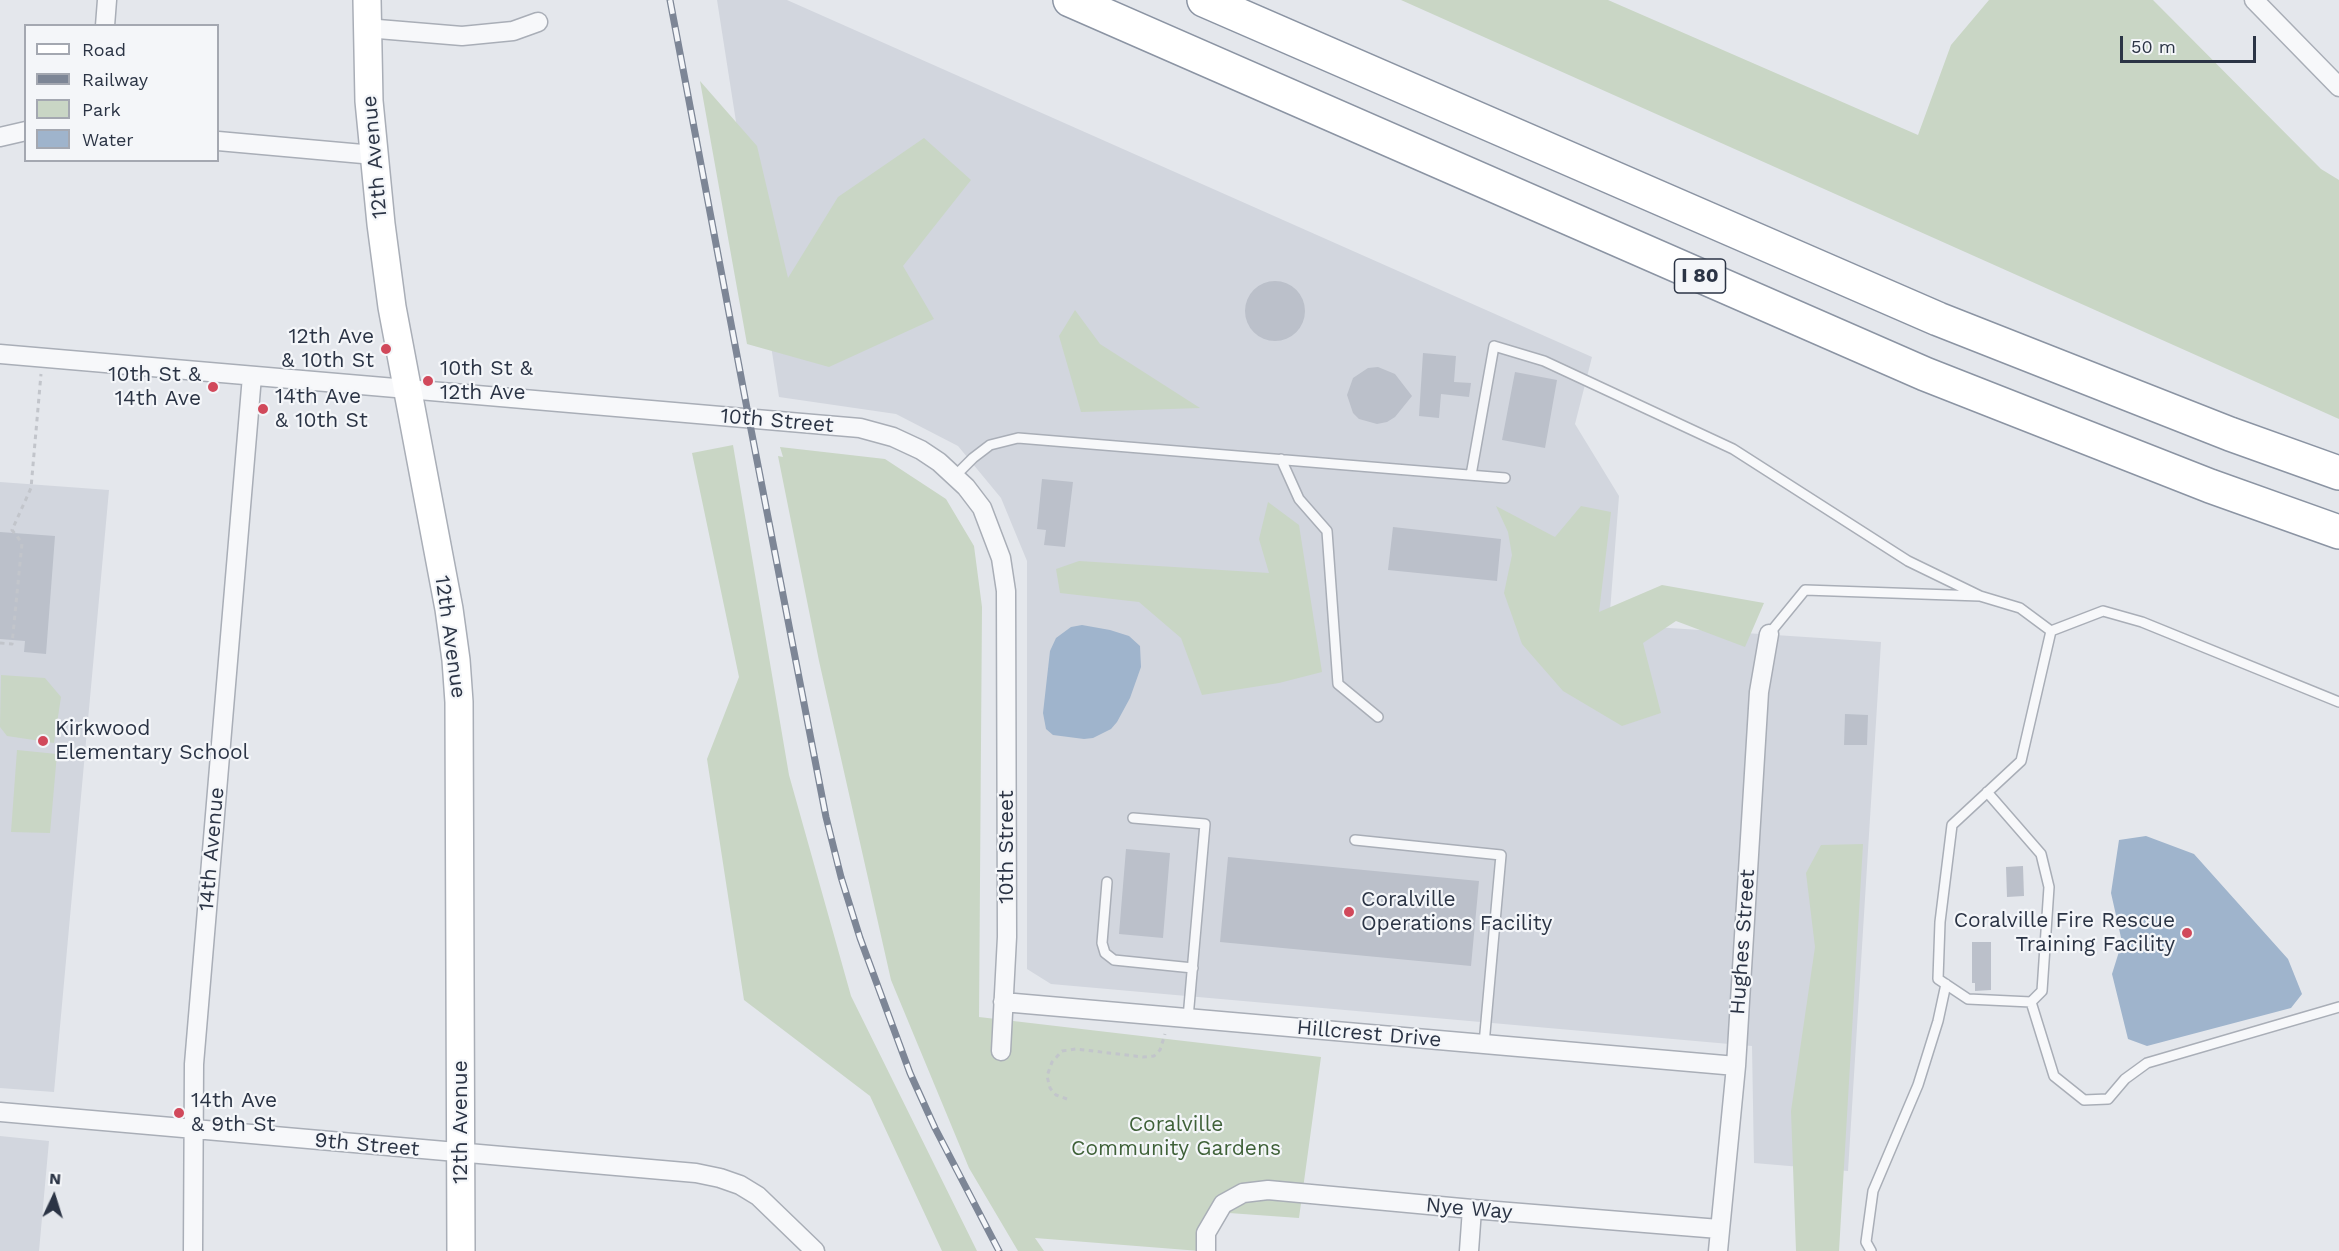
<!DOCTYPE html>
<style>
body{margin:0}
#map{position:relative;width:2339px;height:1251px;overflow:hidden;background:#e4e7ec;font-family:"Work Sans",sans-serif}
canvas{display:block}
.legend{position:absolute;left:24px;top:24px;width:195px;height:138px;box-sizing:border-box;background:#f4f6f9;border:2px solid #a4a8b1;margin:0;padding:8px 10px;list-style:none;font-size:18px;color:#2b3445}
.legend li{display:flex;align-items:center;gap:12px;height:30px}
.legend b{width:30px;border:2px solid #a4a8b1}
.north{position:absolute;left:24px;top:1167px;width:60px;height:60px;-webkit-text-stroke:4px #f4f6f9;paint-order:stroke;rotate:4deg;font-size:16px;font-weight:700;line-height:24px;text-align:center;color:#2b3445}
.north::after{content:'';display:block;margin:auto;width:21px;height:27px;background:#2b3445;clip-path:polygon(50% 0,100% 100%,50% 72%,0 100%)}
.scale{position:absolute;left:2120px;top:36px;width:136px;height:27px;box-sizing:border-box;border:3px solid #2b3445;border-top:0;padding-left:8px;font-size:18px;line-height:21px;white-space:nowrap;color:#2b3445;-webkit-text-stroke:4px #f4f6f9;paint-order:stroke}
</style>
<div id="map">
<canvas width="2339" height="1251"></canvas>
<ul class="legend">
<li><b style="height:8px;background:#fff"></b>Road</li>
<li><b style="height:8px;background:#7d8696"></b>Railway</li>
<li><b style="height:16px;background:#c9d6c5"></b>Park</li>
<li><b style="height:16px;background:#9fb4cc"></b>Water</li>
</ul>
<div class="north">N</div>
<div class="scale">50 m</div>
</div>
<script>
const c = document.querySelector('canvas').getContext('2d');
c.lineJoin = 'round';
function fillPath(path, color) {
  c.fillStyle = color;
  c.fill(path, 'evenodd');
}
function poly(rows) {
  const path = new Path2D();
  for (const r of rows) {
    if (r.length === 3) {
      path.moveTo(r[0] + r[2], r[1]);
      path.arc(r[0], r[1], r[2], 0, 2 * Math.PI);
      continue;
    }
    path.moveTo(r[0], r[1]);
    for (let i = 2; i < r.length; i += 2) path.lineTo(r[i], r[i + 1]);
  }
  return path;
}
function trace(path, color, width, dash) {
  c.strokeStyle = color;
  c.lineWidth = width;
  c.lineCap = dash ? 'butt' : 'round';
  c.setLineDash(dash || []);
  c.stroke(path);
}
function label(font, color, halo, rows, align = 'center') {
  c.font = font + ' "Work Sans",sans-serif';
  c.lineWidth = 4.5;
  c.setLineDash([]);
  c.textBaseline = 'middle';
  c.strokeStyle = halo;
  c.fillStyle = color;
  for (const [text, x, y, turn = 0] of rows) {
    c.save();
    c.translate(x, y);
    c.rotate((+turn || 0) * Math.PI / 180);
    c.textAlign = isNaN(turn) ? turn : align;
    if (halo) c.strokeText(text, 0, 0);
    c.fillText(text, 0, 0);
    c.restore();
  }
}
const built = poly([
 [717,0,787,0,1592,357,1575,424,1619,496,1609,624,1881,642,1848,1171,1754,1163,1752,1046,1051,984,1027,969,1027,561,1001,498,958,446,896,414,779,397],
 [0,482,109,490,54,1092,0,1088],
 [0,1136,49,1141,39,1251,0,1251]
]);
const green = poly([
 [1401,0,1608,0,1918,135,1951,45,1989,0,2153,0,2321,169,2339,180,2339,419],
 [700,81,757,146,788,278,838,197,924,138,971,180,903,266,934,319,829,367,747,344],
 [1075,310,1100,344,1200,408,1081,412,1059,336],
 [733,445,789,775,851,996,977,1251,942,1251,870,1096,744,1000,707,759,739,677,692,453],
 [780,447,885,459,946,499,974,546,982,607,979,1017,1321,1057,1299,1218,1229,1213,1200,1251,1035,1238,1044,1251,1018,1251,969,1168,891,980,819,661,778,456,783,457],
 [1268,502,1299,525,1322,672,1279,683,1202,695,1181,638,1139,602,1060,593,1056,569,1079,561,1269,573,1259,539],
 [1496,506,1555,537,1581,506,1611,512,1599,612,1662,585,1764,603,1745,647,1676,621,1643,643,1661,713,1622,726,1563,691,1522,644,1504,593,1512,555,1508,532],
 [1,675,45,678,61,697,54,743,7,736,0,727],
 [17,750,57,754,50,833,11,832],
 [1863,844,1839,1251,1796,1251,1791,1111,1815,947,1806,873,1821,845]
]);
const water = poly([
 [1082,625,1110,630,1129,636,1140,646,1141,667,1130,698,1117,722,1111,729,1093,738,1084,739,1053,735,1046,729,1043,713,1050,651,1056,638,1071,627],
 [2146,836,2194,854,2288,959,2302,994,2291,1008,2147,1046,2128,1039,2112,974,2122,942,2111,893,2119,840]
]);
const building = poly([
 [1275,311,30],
 [1423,353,1456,356,1454,382,1471,383,1469,397,1441,394,1439,418,1419,416],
 [1378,367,1395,374,1412,396,1395,417,1387,422,1377,424,1359,419,1353,413,1347,395,1353,378,1368,368],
 [1515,372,1557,380,1545,448,1502,440],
 [1042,479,1073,482,1065,547,1044,545,1046,530,1037,529],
 [1393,527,1501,539,1497,581,1388,570],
 [0,532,55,536,46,654,24,652,25,641,0,639],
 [1845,714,1868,715,1867,745,1844,745],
 [1126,849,1170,853,1163,938,1119,934],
 [1228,857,1479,881,1471,966,1220,942],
 [2023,866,2024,896,2007,897,2006,867],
 [1972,942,1991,942,1991,990,1975,991,1975,983,1972,983]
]);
const path = poly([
 [0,643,12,644,22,543,12,530,31,488,41,374],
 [1067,1099,1056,1095,1050,1088,1047,1076,1052,1062,1062,1051,1076,1049,1143,1057,1154,1056,1160,1050,1165,1034]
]);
const service = poly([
 [1281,459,1299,499,1327,531,1338,684,1378,717],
 [1471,475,1494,346,1544,361,1733,449,1908,561,1980,596],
 [955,476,973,458,990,445,1018,438,1505,478],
 [2051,631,2021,761,1952,825,1940,922,1938,979,1968,999,2031,1002,2054,1076,2084,1100,2108,1099,2125,1079,2147,1063,2339,1007],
 [1769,634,1805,590,1980,596,2020,608,2051,631,2103,611,2142,622,2339,702],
 [1987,792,2041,854,2049,887,2042,991,2031,1002],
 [1133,818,1205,824,1188,1018],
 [1355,840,1501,855,1484,1044],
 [1107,882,1102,943,1105,953,1114,960,1193,968],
 [1871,1251,1866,1242,1873,1191,1918,1085,1938,1021,1946,984]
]);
const minor = poly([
 [2254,0,2339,87],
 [105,26,107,0],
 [366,28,462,36,513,31,538,22],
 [0,137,26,131],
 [218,141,374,155],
 [0,354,860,428,893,437,921,450,939,462,966,487,982,508,1001,558,1006,591,1007,937,1001,1051],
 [1003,1002,1736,1066],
 [0,1112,696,1173,720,1178,740,1185,758,1196,815,1251],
 [193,1251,194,1064,252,376],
 [1206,1251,1206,1233,1223,1204,1243,1193,1268,1190,1472,1209,1719,1229],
 [1469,1251,1472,1209],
 [1718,1251,1736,1066,1759,692,1769,634]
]);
const secondary = poly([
 [367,0,369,101,381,224,392,307,449,609,456,660,459,702,461,1251]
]);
const motorway = poly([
 [1070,0,1925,374,2210,486,2339,532],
 [1204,0,1938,319,2230,434,2339,473]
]);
const rail = poly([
 [670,0,749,419,826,817,841,877,860,938,910,1073,935,1128,999,1251]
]);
const markers = [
 [386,349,6,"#d1495b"],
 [428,381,6,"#d1495b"],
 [213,387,6,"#d1495b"],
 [263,409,6,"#d1495b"],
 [43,741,6,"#d1495b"],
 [1349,912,6,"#d1495b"],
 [2187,933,6,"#d1495b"],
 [179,1113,6,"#d1495b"]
];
const shields = [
 [1700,276,51]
];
const shieldNames = [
 ["I 80",1700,276]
];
const streetNames = [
 ["12th Avenue",375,157,-95],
 ["10th Street",777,421,5],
 ["12th Avenue",450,637,82],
 ["10th Street",1007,847,-90],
 ["14th Avenue",212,849,-85],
 ["Hughes Street",1743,942,-86],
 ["Hillcrest Drive",1369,1034,5],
 ["12th Avenue",461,1122,-90],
 ["9th Street",367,1145,5],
 ["Nye Way",1469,1209,5]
];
const poiNames = [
 ["12th Ave",374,337,"right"],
 ["& 10th St",374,361,"right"],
 ["10th St &",440,369],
 ["12th Ave",440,393],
 ["10th St &",201,375,"right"],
 ["14th Ave",201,399,"right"],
 ["14th Ave",275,397],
 ["& 10th St",275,421],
 ["Kirkwood",55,729],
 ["Elementary School",55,753],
 ["Coralville",1361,900],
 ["Operations Facility",1361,924],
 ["Coralville Fire Rescue",2175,921,"right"],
 ["Training Facility",2175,945,"right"],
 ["14th Ave",191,1101],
 ["& 9th St",191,1125]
];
const parkNames = [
 ["Coralville",1176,1125],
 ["Community Gardens",1176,1149]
];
fillPath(built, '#d2d6de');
fillPath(green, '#c9d6c5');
fillPath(water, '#9fb4cc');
fillPath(building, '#bbc0ca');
trace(service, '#a9aeb7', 12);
trace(minor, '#a9aeb7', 21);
trace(secondary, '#a9aeb7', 30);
trace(motorway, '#8b94a3', 36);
trace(path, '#c2c5cb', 3, [4.5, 4.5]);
trace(service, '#f7f8fa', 9);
trace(minor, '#f7f8fa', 18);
trace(secondary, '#fff', 27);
trace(motorway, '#fff', 33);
trace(rail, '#7d8696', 7);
trace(rail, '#f4f6f9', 4.5, [14]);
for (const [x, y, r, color] of markers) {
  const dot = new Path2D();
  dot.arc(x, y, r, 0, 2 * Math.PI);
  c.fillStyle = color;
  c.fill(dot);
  trace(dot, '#f4f6f9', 2);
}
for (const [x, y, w] of shields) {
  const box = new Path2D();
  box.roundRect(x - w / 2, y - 17, w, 34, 4.5);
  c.fillStyle = '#f4f6f9';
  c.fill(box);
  trace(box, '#2b3445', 1.5);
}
label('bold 20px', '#2b3445', null, shieldNames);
label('21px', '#2b3445', '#f4f6f9', streetNames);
label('21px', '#2b3445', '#f4f6f9', poiNames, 'left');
label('21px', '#3f6138', '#f4f6f9', parkNames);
</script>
